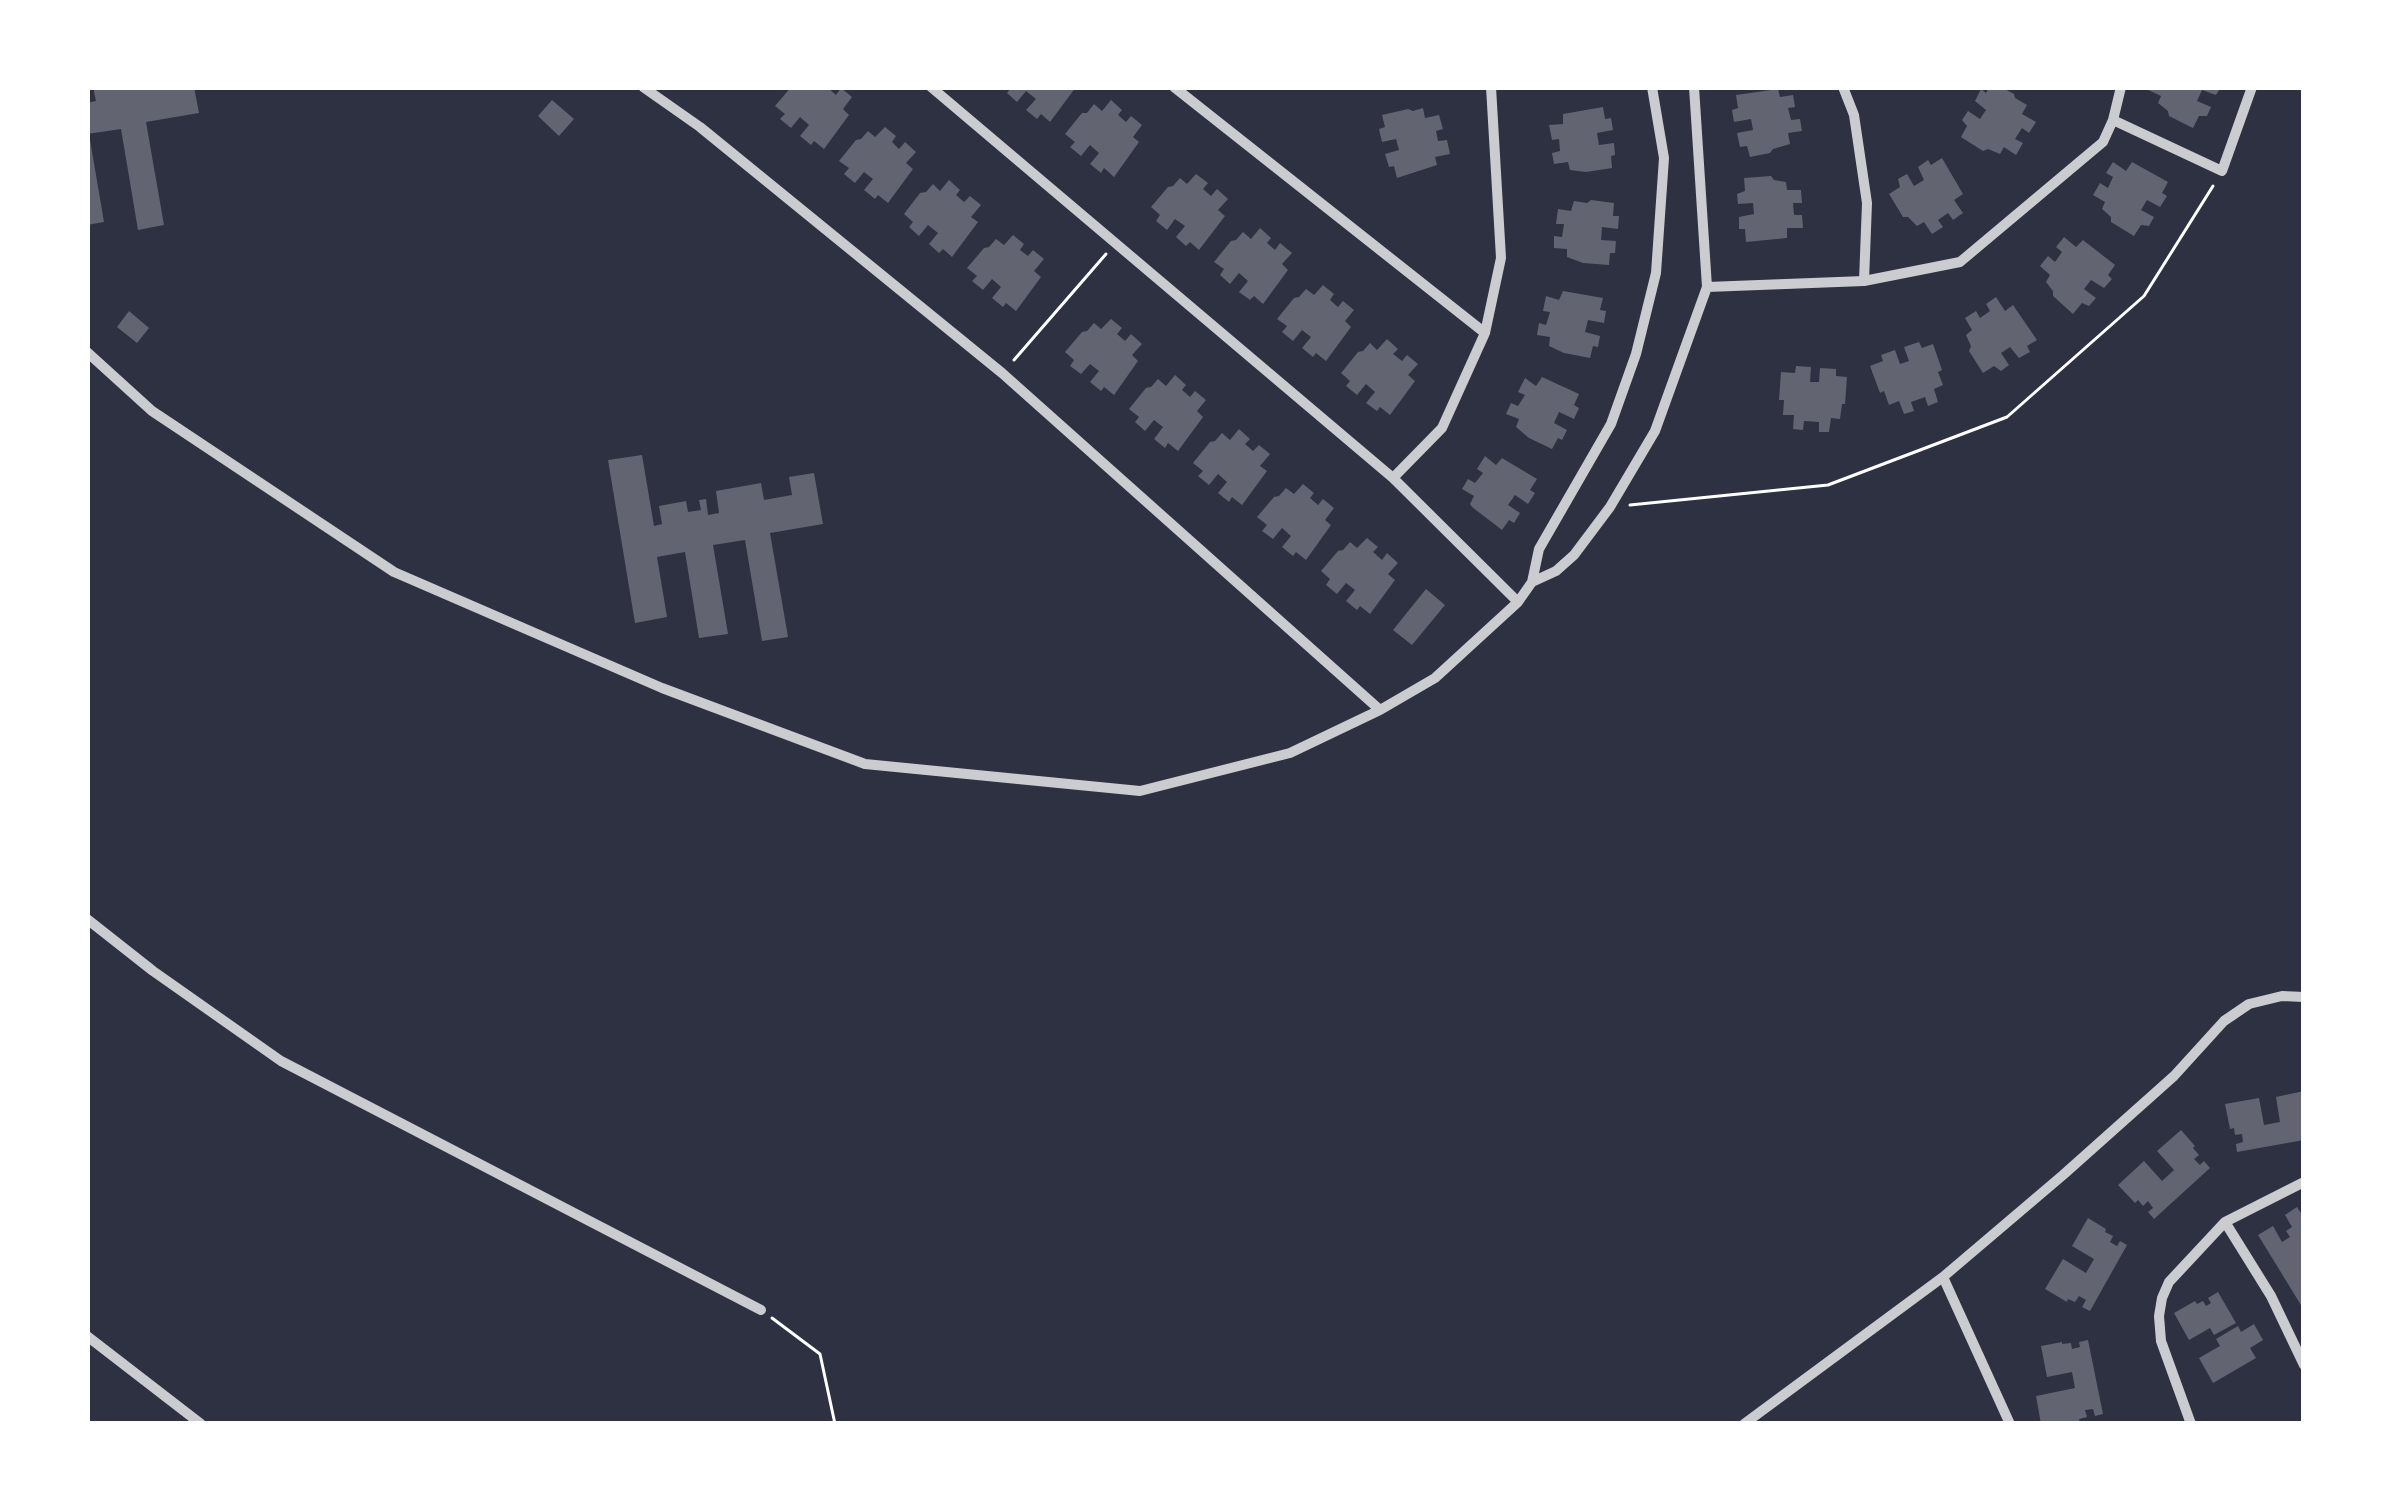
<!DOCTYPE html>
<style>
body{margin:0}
#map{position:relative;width:2391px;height:1511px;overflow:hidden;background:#2d3142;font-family:Rubik,sans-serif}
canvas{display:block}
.frame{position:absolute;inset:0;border:90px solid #fff;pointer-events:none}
</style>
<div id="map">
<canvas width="2391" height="1511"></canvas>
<div class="frame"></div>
</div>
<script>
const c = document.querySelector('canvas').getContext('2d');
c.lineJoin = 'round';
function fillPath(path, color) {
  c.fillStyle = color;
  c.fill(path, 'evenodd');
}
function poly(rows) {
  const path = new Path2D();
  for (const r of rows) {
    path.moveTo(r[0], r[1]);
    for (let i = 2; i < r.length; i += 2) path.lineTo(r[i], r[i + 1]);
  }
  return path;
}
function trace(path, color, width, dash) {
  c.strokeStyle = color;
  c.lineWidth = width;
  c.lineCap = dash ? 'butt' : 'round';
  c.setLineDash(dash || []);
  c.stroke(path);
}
const building = poly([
 [93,87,194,87,199,113,146,122,164,225,138,230,121,129,87,134,87,103,96,101],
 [791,87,827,87,836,95,841,88,852,97,843,109,849,115,824,149,814,141,811,145,800,136,809,125,800,117,791,128,780,119,785,114,775,106],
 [1012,87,1076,87,1050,122,1041,114,1037,119,1026,110,1036,99,1026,91,1017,102,1007,93],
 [1989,87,2001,87,2014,94,2015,98,2027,105,2022,114,2036,122,2029,133,2022,128,2015,139,2023,143,2016,155,2004,147,2000,154,1988,149,1983,151,1961,137,1967,126,1962,120,1968,111,1980,119,1986,110,1975,101,1981,89,1986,93],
 [2142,87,2221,87,2216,95,2202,90,2197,101,2211,107,2207,116,2199,116,2193,128,2169,116,2168,111,2158,103,2161,96],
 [1778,89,1780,97,1793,95,1795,107,1788,108,1791,120,1800,119,1802,131,1788,133,1790,144,1773,149,1770,153,1750,157,1747,146,1740,147,1737,133,1753,130,1751,119,1734,122,1732,110,1738,108,1736,95],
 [552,100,574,119,559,136,538,116],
 [1111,100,1122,110,1118,115,1126,122,1131,116,1142,125,1133,137,1139,142,1114,177,1104,168,1101,173,1090,164,1099,153,1090,145,1081,156,1070,147,1075,142,1065,134,1082,113,1087,113,1094,104,1102,111],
 [1603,107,1605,119,1611,118,1613,130,1597,133,1599,145,1614,143,1615,155,1611,156,1612,168,1586,172,1570,170,1568,162,1554,164,1552,153,1560,151,1559,139,1552,140,1549,125,1563,124,1563,114],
 [1423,108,1425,118,1439,115,1443,129,1436,131,1438,141,1447,140,1450,154,1435,157,1437,165,1397,178,1394,166,1389,167,1385,154,1399,150,1396,139,1382,142,1379,129,1385,127,1382,115,1408,109,1413,111],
 [885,127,896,136,892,142,899,149,905,142,916,152,906,163,913,169,888,203,878,195,875,199,864,190,873,179,864,172,855,183,844,174,849,168,839,161,856,140,861,139,868,131,875,137],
 [87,134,89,134,104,222,87,225],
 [1942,158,1963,194,1954,200,1963,213,1953,220,1948,213,1938,220,1943,227,1932,234,1924,222,1917,226,1908,217,1903,217,1889,194,1900,187,1898,179,1907,174,1914,186,1924,180,1918,167,1928,160,1931,165],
 [2113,162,2126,171,2132,162,2168,182,2162,193,2167,196,2160,207,2147,200,2141,210,2154,217,2149,226,2141,225,2134,236,2111,222,2111,217,2102,209,2105,202,2093,195,2100,183,2108,188,2113,177,2106,173],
 [1196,174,1208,183,1203,189,1211,196,1217,189,1228,199,1218,210,1225,216,1199,250,1190,242,1186,246,1176,237,1185,226,1175,219,1167,230,1156,221,1160,215,1151,207,1168,187,1173,186,1180,178,1187,184],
 [1771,176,1774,180,1786,182,1787,190,1801,190,1802,203,1793,203,1794,215,1802,215,1803,228,1787,228,1787,238,1746,242,1745,229,1739,229,1739,217,1754,214,1753,203,1738,204,1737,194,1745,191,1744,178],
 [949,180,960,190,956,195,964,202,970,196,981,205,971,217,978,222,952,257,943,249,939,253,929,244,938,233,928,225,919,236,909,227,913,222,904,214,920,193,926,192,933,184,940,191],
 [1591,200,1614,203,1613,216,1619,216,1618,229,1602,227,1601,240,1616,241,1615,253,1610,253,1609,265,1583,263,1567,257,1567,249,1554,248,1554,236,1562,237,1564,224,1556,224,1558,209,1571,211,1574,201,1587,203],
 [1260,228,1271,238,1267,243,1275,250,1280,243,1292,253,1282,264,1288,270,1263,304,1254,296,1250,300,1239,292,1248,281,1239,273,1230,284,1220,275,1224,269,1214,262,1231,241,1236,240,1243,232,1251,239],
 [1013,235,1024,244,1020,250,1028,256,1033,250,1044,259,1034,271,1041,277,1016,311,1006,303,1003,307,992,298,1001,287,992,279,983,290,972,281,977,276,967,268,984,248,989,247,996,239,1004,245],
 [2064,237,2076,247,2083,240,2115,265,2108,275,2112,279,2104,288,2091,280,2084,289,2096,298,2089,306,2082,303,2073,314,2053,296,2053,291,2046,282,2050,275,2040,266,2048,256,2055,262,2062,252,2056,247],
 [1323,285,1334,294,1330,300,1338,307,1343,301,1354,310,1345,321,1351,327,1326,361,1316,353,1313,357,1302,348,1311,337,1302,330,1293,341,1282,332,1287,326,1277,319,1294,298,1299,297,1306,289,1314,295],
 [1563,291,1603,298,1600,310,1606,311,1604,323,1588,320,1585,332,1600,336,1598,347,1593,346,1590,358,1564,353,1549,346,1550,337,1537,335,1539,323,1546,325,1550,312,1543,311,1546,296,1559,300],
 [1996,297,2005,311,2013,305,2037,340,2027,346,2030,352,2019,358,2010,347,2001,353,2009,365,2001,371,1994,366,1983,373,1969,351,1971,346,1966,335,1972,330,1965,318,1976,311,1980,318,1990,311,1986,304],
 [129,311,149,328,137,343,117,327],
 [1111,319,1122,328,1117,334,1125,341,1131,334,1142,344,1132,355,1138,361,1114,395,1104,387,1101,391,1090,382,1099,371,1090,364,1081,374,1070,366,1074,360,1065,352,1082,332,1087,331,1094,323,1101,329],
 [1387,339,1398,349,1393,354,1402,361,1407,355,1418,364,1408,375,1415,381,1390,415,1380,407,1377,411,1366,403,1375,392,1366,384,1357,395,1346,386,1350,381,1341,373,1358,352,1363,351,1370,343,1377,350],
 [1919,342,1922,348,1933,344,1942,370,1938,372,1943,385,1934,389,1938,402,1928,406,1925,397,1911,402,1914,411,1904,414,1899,401,1889,405,1884,391,1880,393,1870,366,1883,361,1881,355,1895,350,1900,364,1909,361,1904,347],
 [1796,366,1811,367,1810,382,1819,382,1820,368,1836,369,1836,376,1847,377,1845,404,1842,404,1840,419,1831,418,1829,432,1819,432,1819,422,1804,421,1803,430,1793,429,1794,415,1783,415,1784,400,1779,400,1781,372,1795,373],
 [1175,375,1186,385,1182,390,1190,397,1195,391,1206,400,1197,411,1203,417,1178,451,1168,443,1165,448,1154,439,1163,427,1154,420,1145,431,1135,422,1139,417,1129,409,1146,388,1151,387,1158,379,1166,386],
 [1542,377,1579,394,1574,405,1579,408,1574,419,1559,412,1554,423,1567,430,1562,440,1558,438,1552,449,1529,438,1516,427,1519,419,1506,414,1511,403,1518,406,1525,395,1518,392,1525,378,1536,386],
 [1239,429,1250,439,1245,444,1253,451,1259,445,1270,454,1260,466,1267,471,1242,505,1232,497,1229,502,1218,493,1227,482,1218,474,1209,485,1198,476,1203,471,1193,463,1210,442,1215,441,1222,433,1230,440],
 [642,455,654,526,662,524,659,506,686,501,688,512,701,510,699,500,706,499,708,515,719,513,716,491,761,483,764,500,792,495,789,477,814,473,823,524,770,533,788,637,762,641,745,540,713,545,728,634,699,638,685,552,657,557,667,617,635,623,608,460],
 [1485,456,1496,465,1502,458,1537,479,1530,490,1535,493,1528,504,1515,495,1508,505,1520,513,1514,523,1509,520,1502,530,1472,507,1470,504,1474,496,1462,489,1468,479,1475,483,1483,473,1477,469],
 [1303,484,1314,493,1310,498,1318,505,1323,499,1334,508,1325,520,1331,525,1306,560,1296,552,1293,556,1282,547,1291,536,1282,528,1273,539,1262,531,1267,525,1257,517,1274,497,1279,496,1286,488,1294,494],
 [1367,538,1378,547,1373,552,1382,560,1387,553,1398,563,1388,574,1395,580,1370,614,1360,606,1357,610,1346,601,1355,590,1346,583,1337,594,1326,585,1330,579,1321,571,1338,551,1343,550,1350,542,1357,548],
 [1426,589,1445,605,1412,645,1393,630],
 [2304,1091,2304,1140,2237,1152,2236,1144,2243,1142,2242,1134,2235,1135,2234,1128,2230,1129,2225,1104,2259,1098,2264,1125,2280,1122,2276,1097],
 [2181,1130,2195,1146,2193,1148,2199,1155,2194,1159,2200,1165,2204,1161,2210,1168,2154,1219,2148,1212,2153,1208,2148,1201,2143,1206,2138,1200,2135,1203,2118,1185,2144,1161,2162,1181,2174,1170,2157,1151],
 [2297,1207,2304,1218,2304,1310,2258,1235,2273,1226,2282,1242,2290,1237,2286,1231,2292,1227,2285,1215],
 [2088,1218,2106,1229,2105,1232,2113,1236,2110,1242,2117,1246,2120,1241,2127,1245,2090,1311,2082,1307,2086,1300,2079,1296,2075,1302,2068,1299,2067,1302,2045,1289,2063,1259,2086,1273,2094,1259,2072,1246],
 [2218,1292,2236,1323,2214,1335,2210,1328,2189,1340,2174,1313,2195,1301,2197,1304,2203,1301,2206,1306,2211,1303,2208,1298],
 [2254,1324,2263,1340,2250,1348,2256,1358,2213,1383,2199,1358,2220,1346,2216,1339,2238,1326,2241,1332],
 [2088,1340,2103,1414,2095,1416,2093,1409,2085,1410,2087,1417,2079,1419,2080,1422,2041,1424,2036,1396,2075,1388,2072,1372,2047,1377,2041,1346,2062,1342,2062,1344,2071,1343,2072,1349,2080,1347,2079,1342]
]);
const path = poly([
 [1014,360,1106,254],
 [1630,505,1828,485,2007,417,2144,296,2213,186],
 [772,1318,820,1354,835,1424]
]);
const minor = poly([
 [643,87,700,127,1002,373,1380,710],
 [931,87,1393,478,1518,602],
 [1174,87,1485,333],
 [1843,87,1854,115,1867,203,1864,281],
 [2113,120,2222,171,2252,87],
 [1707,287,1864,281,1960,262,2103,142,2113,120,2121,87],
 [87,352,152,411,394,572,662,688,865,764,1140,791,1290,753,1380,710,1435,678,1518,602,1532,582,1556,571,1574,555,1610,507,1655,431,1707,287,1694,87],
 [1393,478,1442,428,1485,333,1501,258,1491,87],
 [1532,582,1539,549,1611,424,1636,354,1656,273,1664,158,1652,87],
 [87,919,153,971,281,1061,761,1310],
 [2225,1222,2271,1296,2304,1365],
 [1943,1277,2010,1424],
 [87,1336,201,1424],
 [1744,1424,1943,1277,2063,1175,2174,1076,2224,1021,2249,1004,2282,996,2304,997],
 [2191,1424,2161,1341,2159,1316,2162,1298,2169,1282,2225,1222,2304,1182]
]);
fillPath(building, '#626471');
trace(path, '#fff', 3);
trace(minor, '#caccd0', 10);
</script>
